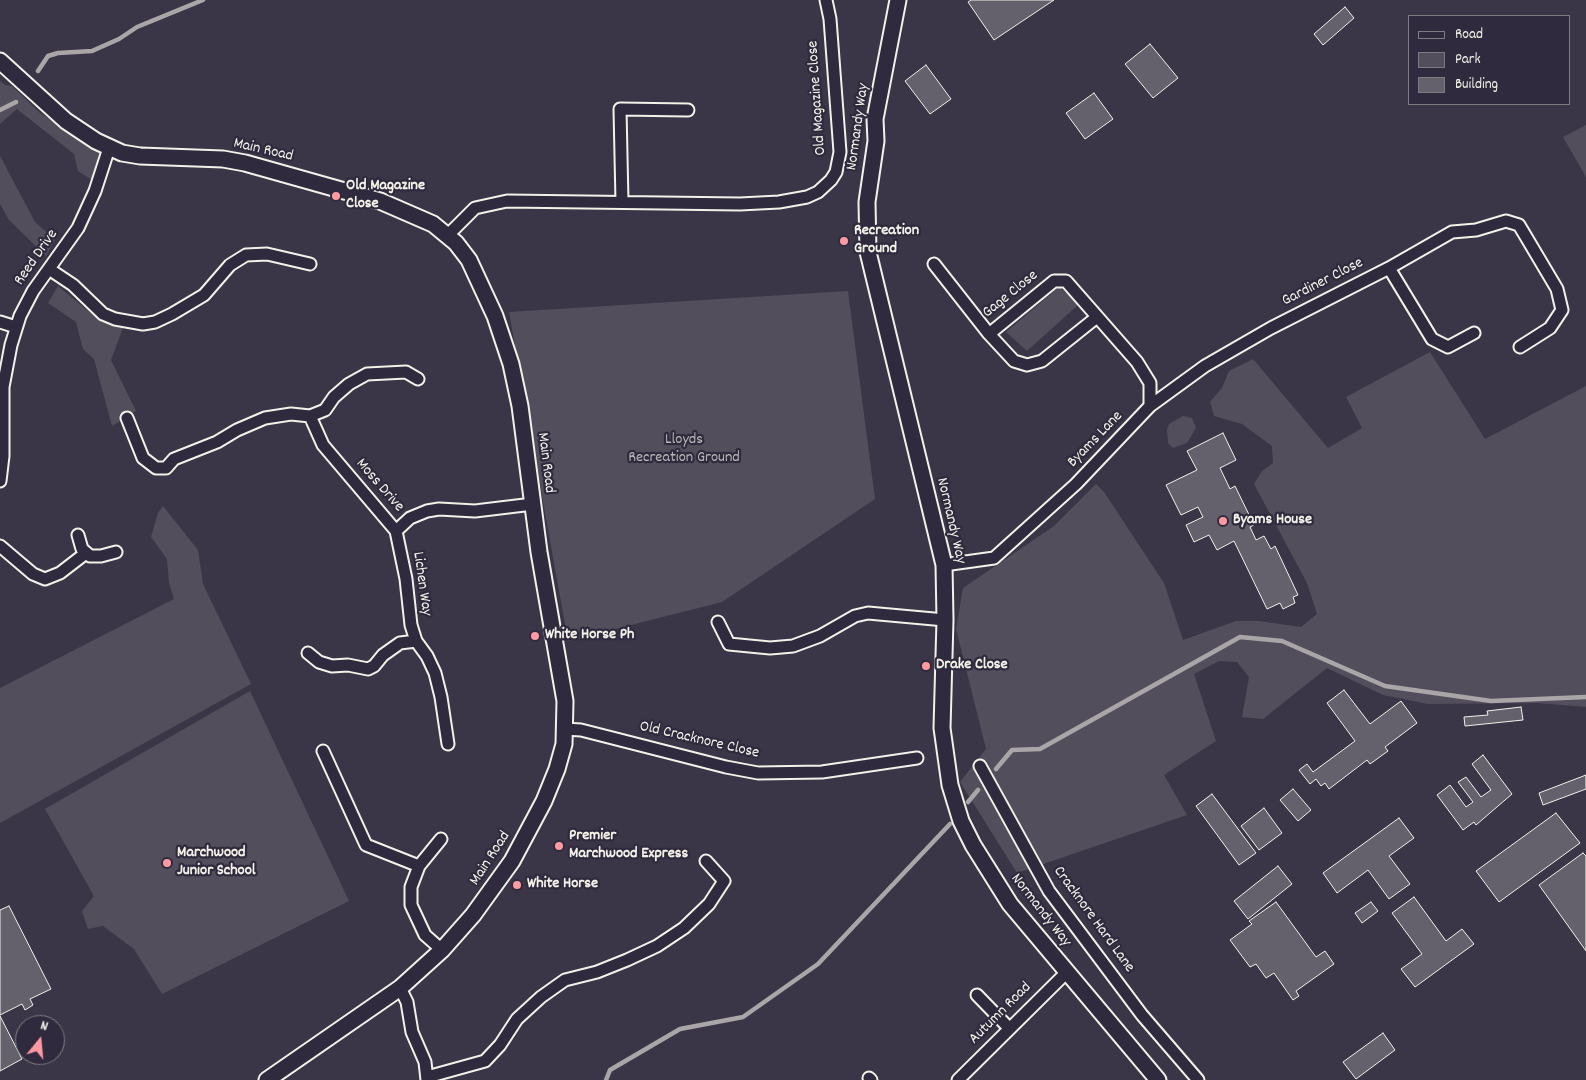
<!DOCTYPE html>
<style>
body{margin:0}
#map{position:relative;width:1586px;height:1080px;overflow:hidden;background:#3b3647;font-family:Dekko,sans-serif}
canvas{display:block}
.legend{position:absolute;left:1408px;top:15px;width:162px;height:90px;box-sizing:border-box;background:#2f2a3d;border:1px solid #7e7a81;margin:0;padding:6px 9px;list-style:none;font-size:15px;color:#f4f1e8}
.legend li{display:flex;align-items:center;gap:10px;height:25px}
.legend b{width:25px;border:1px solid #7e7a81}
.north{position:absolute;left:15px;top:1015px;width:50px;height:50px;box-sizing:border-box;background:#2f2a3d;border:1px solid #7e7a81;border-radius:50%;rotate:17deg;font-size:14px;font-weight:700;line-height:20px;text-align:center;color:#f4f1e8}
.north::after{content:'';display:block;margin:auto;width:18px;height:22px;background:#ff9aa2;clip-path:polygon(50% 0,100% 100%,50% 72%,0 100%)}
</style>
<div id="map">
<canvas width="1586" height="1080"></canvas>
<ul class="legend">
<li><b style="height:6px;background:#2f2a3d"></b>Road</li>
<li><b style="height:14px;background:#534e5c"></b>Park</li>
<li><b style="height:14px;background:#65616c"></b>Building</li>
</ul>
<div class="north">N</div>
</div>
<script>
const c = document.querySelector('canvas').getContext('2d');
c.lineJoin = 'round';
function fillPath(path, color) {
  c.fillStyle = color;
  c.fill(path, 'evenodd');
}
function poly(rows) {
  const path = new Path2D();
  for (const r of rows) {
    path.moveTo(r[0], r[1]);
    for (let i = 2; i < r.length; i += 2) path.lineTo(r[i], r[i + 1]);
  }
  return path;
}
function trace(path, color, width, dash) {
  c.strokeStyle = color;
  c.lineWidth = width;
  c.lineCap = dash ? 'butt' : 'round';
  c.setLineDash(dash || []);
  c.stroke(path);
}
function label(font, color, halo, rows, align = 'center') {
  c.font = font + ' Dekko,sans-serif';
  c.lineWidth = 4.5;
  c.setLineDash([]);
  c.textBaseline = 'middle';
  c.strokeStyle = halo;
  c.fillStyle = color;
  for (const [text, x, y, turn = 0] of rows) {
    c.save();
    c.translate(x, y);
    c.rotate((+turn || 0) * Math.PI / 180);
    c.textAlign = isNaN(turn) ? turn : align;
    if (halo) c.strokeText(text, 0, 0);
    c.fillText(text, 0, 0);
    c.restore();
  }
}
const green = poly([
 [0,81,5,85,12,86,40,113,100,151,92,180,78,171,74,154,17,109,0,124],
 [1586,125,1586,177,1563,137],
 [0,156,35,222,55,240,46,256,9,220,0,204],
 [58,286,93,315,123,328,111,360,136,411,112,426,94,359,83,349,76,322,48,303],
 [1059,287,1079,304,1027,351,1006,332],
 [848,291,875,499,722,602,568,641,509,312],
 [1430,352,1485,439,1586,386,1586,707,1537,703,1428,704,1383,695,1327,668,1263,719,1242,717,1249,677,1237,662,1219,661,1194,674,1216,741,1164,775,1187,815,1017,873,960,782,986,749,956,629,963,588,1054,526,1096,484,1104,492,1164,583,1183,640,1236,621,1259,621,1301,627,1317,614,1307,583,1254,484,1262,471,1273,463,1272,446,1242,424,1214,416,1210,402,1222,388,1229,371,1253,359,1328,448,1362,428,1346,397],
 [1183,416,1192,418,1196,428,1187,443,1173,448,1168,443,1167,429,1169,424],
 [163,506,198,550,203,584,251,684,0,823,0,688,174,599,169,583,167,559,151,537,158,513],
 [250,691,349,901,162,994,134,949,103,926,88,929,82,911,94,896,45,809]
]);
const stream = poly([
 [38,71,48,56,58,53,92,51,119,39,137,27,203,0],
 [0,110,16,102],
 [996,769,1012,750,1040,749,1240,637,1282,641,1385,686,1491,701,1586,697],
 [968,802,978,790],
 [606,1080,610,1070,680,1029,743,1017,818,964,950,824]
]);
const building = poly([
 [971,0,1054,0,994,40,968,2,971,0],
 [1345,7,1354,18,1323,45,1314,34,1345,7],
 [1150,44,1178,78,1153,98,1125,64,1150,44],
 [926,65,951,99,930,114,905,81,926,65],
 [1094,93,1113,119,1085,139,1066,113,1094,93],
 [1223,433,1236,460,1220,468,1230,489,1235,486,1254,525,1250,527,1256,540,1264,536,1271,549,1275,546,1298,595,1293,597,1295,603,1283,609,1280,603,1267,609,1234,541,1217,550,1209,535,1194,542,1186,525,1203,517,1198,507,1181,515,1166,485,1197,470,1187,451,1223,433],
 [1344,690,1370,724,1401,701,1417,723,1385,747,1388,751,1370,764,1367,760,1329,789,1325,783,1321,786,1316,779,1310,784,1299,770,1307,764,1313,772,1355,741,1327,703,1344,690],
 [1521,707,1523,720,1465,726,1464,717,1488,715,1487,711,1521,707],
 [1483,755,1512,794,1476,825,1474,822,1463,830,1437,795,1450,785,1466,807,1473,802,1458,782,1466,777,1481,797,1491,790,1472,764,1483,755],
 [1586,775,1586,789,1543,805,1539,793,1586,775],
 [1293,789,1311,810,1298,821,1280,800,1293,789],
 [1212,794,1256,853,1239,865,1196,806,1212,794],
 [1264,808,1282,833,1259,850,1241,826,1264,808],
 [1556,813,1580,843,1499,902,1476,871,1556,813],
 [1399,818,1414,838,1389,856,1410,884,1389,899,1368,870,1337,893,1323,873,1399,818],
 [1583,853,1586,856,1586,951,1539,885,1583,853],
 [1278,866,1292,884,1248,919,1234,901,1278,866],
 [1414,897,1446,941,1462,929,1474,944,1415,987,1401,969,1422,954,1392,913,1414,897],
 [1276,902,1316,957,1325,951,1334,964,1296,991,1299,996,1293,1000,1274,973,1266,978,1256,964,1250,967,1230,940,1252,924,1249,921,1276,902],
 [1371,902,1378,911,1362,923,1355,913,1371,902],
 [9,906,51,989,30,999,33,1005,25,1010,22,1004,0,1015,0,910,9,906],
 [0,1016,22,1059,0,1071,0,1016],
 [1383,1033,1395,1050,1356,1079,1343,1062,1383,1033]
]);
const minor = poly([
 [622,202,620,109,688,110],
 [448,235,475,208,507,201,740,204,779,202,807,197,818,192,831,180,836,172,840,152,830,19,826,0],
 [934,264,989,334,1014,361,1027,365,1042,361,1097,317],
 [1389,268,1432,339,1448,347,1474,333],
 [49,269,73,285,103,314,115,319,143,324,155,322,172,314,204,295,230,265,246,255,267,254,310,264],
 [0,322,16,327],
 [989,334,1054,281,1066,281,1137,362,1150,383,1150,406],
 [310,416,325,410,334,397,349,384,367,374,406,372,418,379],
 [127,418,143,458,156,468,166,468,174,459,217,442,237,430,265,418,291,414,310,416,323,445,396,531,410,518,427,511,439,509,475,511,533,504],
 [0,481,3,456,3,387,11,345,20,316,33,291,78,228,95,191,109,148],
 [396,531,406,579,411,625,416,641,427,656,435,673,441,697,448,744],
 [78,535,82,549,90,556,101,556,116,552],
 [0,546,33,574,45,579,60,573,86,553],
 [944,565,994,558,1076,484,1150,406,1205,366,1271,328,1389,268,1452,232,1476,230,1506,221,1519,225,1557,289,1562,310,1550,328,1520,347],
 [718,622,729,644,770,648,793,646,820,636,855,616,868,613,945,620],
 [308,653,319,662,332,666,348,665,368,669,374,666,383,655,400,643,416,641],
 [565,729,581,730,726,767,758,773,822,772,917,758],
 [323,751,366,845,419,866],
 [980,766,1049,891,1142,1015,1198,1080],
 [441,839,419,866,411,887,411,905,425,935,442,950],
 [400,988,407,1002,412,1032,425,1062,427,1080],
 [977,995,1009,1028],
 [427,1077,485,1061,500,1045,517,1019,541,997,565,980,597,972,627,960,657,946,684,928,709,904,724,881,706,861],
 [869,1078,871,1080],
 [958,1080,1067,972]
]);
const tertiary = poly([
 [898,0,875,119,876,141,867,202,868,252,944,565,945,620,942,728,950,785,961,821,973,845,1010,904,1158,1080],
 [0,61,66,121,96,141,122,153,140,156,223,159,245,163,380,201,433,224,456,243,469,260,495,316,511,364,520,406,539,552,565,701,564,744,557,769,544,801,512,861,473,915,442,950,400,988,267,1080]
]);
const markers = [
 [336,196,5,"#ff9aa2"],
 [844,241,5,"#ff9aa2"],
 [1223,521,5,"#ff9aa2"],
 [535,636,5,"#ff9aa2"],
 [926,666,5,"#ff9aa2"],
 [559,846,5,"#ff9aa2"],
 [167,863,5,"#ff9aa2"],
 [517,885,5,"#ff9aa2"]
];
const streetNames = [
 ["Old Magazine Close",818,98,-94],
 ["Normandy Way",859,127,-82],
 ["Main Road",263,151,13],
 ["Reed Drive",37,258,-55],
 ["Gardiner Close",1323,283,-27],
 ["Gage Close",1011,295,-39],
 ["Byams Lane",1096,440,-46],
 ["Main Road",545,463,83],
 ["Moss Drive",379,486,49],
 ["Normandy Way",950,521,77],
 ["Lichen Way",421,584,82],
 ["Old Cracknore Close",699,741,13],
 ["Main Road",491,859,-57],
 ["Normandy Way",1040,911,52],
 ["Cracknore Hard Lane",1093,920,54],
 ["Autumn Road",1001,1014,-45]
];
const poiNames = [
 ["Old Magazine",346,187],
 ["Close",346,205],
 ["Recreation",854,232],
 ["Ground",854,250],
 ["Byams House",1233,521],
 ["White Horse Ph",545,636],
 ["Drake Close",936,666],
 ["Premier",569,837],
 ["Marchwood Express",569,855],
 ["Marchwood",177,854],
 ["Junior School",177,872],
 ["White Horse",527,885]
];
const parkNames = [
 ["Lloyds",684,441],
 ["Recreation Ground",684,459]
];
fillPath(green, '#534e5c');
trace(stream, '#aaa6a7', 4.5);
fillPath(building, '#65616c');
trace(building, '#f4f1e8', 1);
trace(minor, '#f4f1e8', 15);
trace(tertiary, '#f4f1e8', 19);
trace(minor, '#2f2a3d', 11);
trace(tertiary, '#2f2a3d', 15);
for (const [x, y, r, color] of markers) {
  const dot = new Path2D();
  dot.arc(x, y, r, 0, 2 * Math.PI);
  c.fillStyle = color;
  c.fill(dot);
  trace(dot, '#2f2a3d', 2);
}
label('16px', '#f4f1e8', '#2f2a3d', streetNames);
label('bold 16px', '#f4f1e8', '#2f2a3d', poiNames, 'left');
label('16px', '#bcb8b7', '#2f2a3d', parkNames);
</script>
